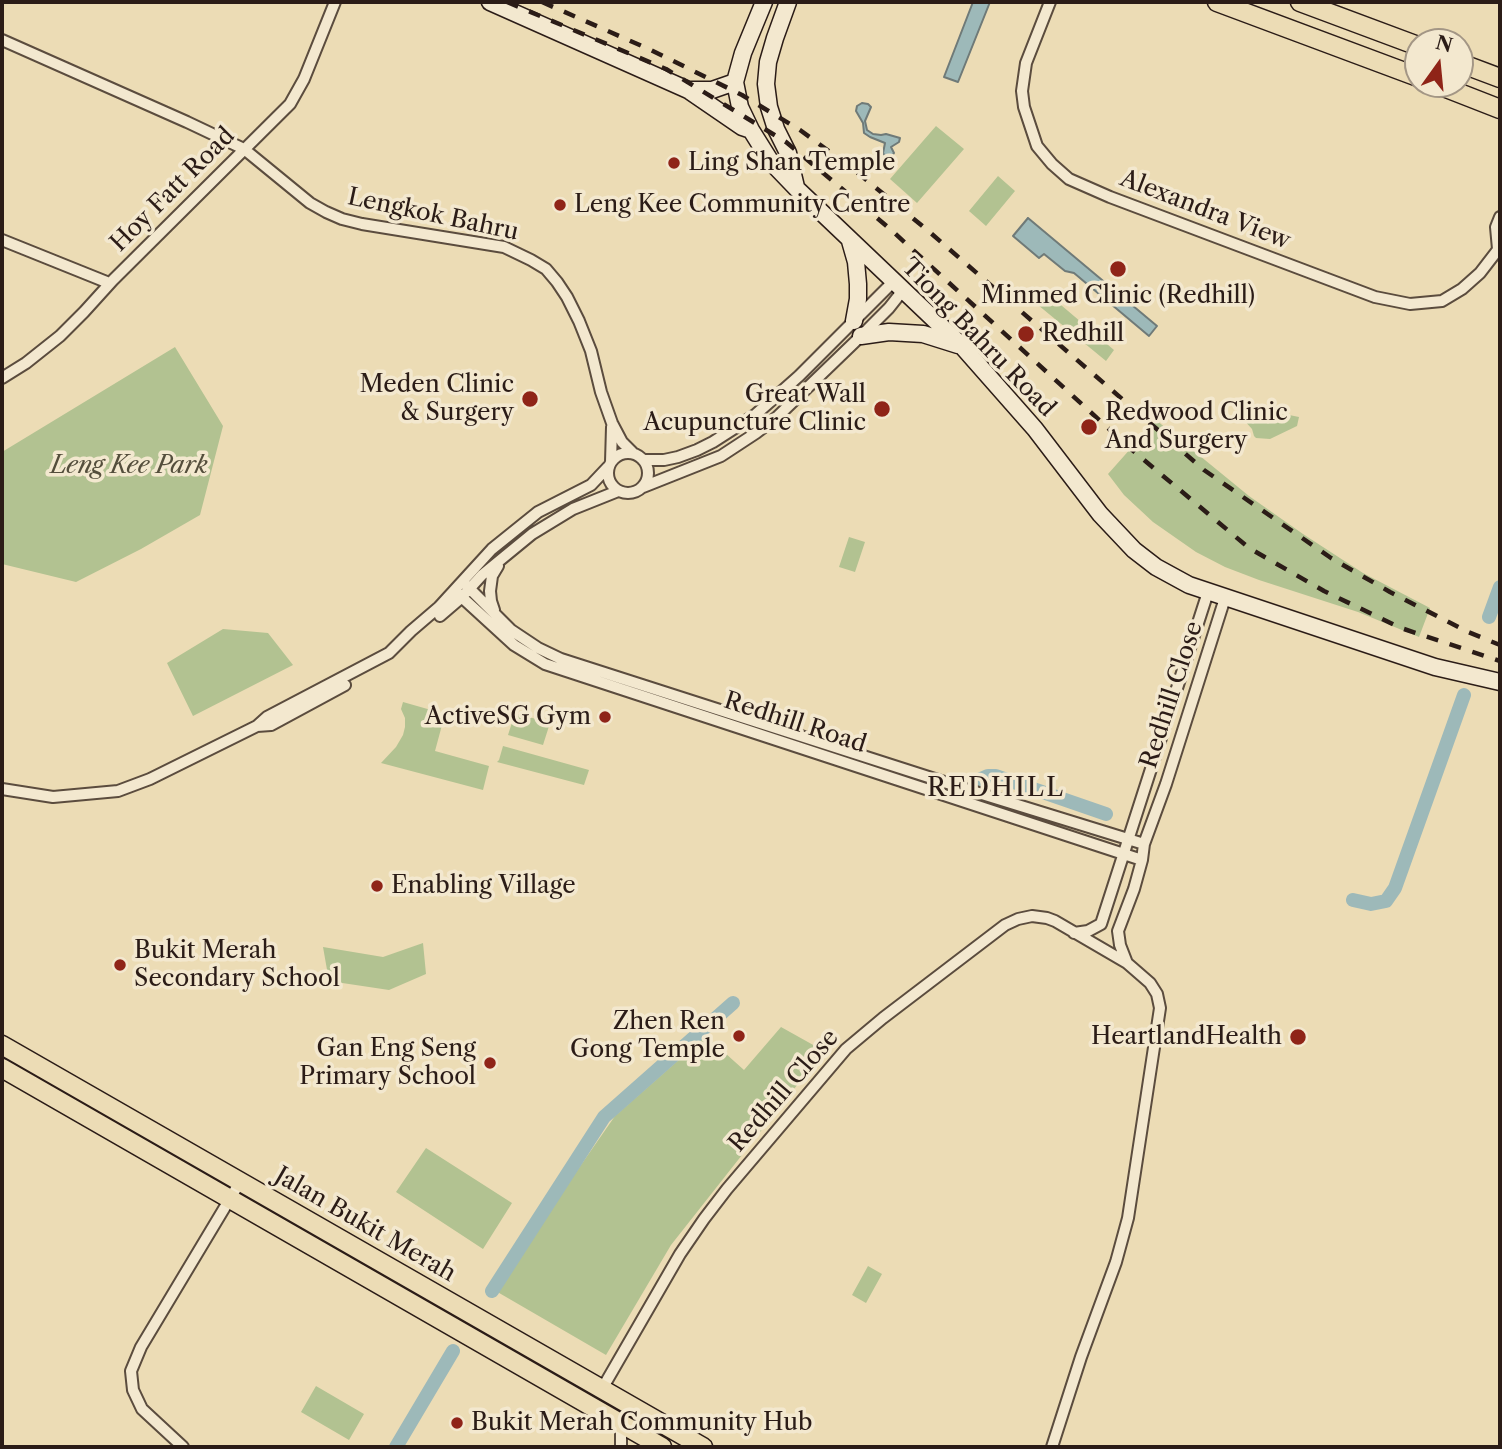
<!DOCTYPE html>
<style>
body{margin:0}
#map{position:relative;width:1502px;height:1449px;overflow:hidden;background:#ecdcb5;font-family:"Libre Caslon Text",serif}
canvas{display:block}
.frame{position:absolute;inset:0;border:4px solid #2b1c17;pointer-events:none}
.north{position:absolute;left:1404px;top:28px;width:70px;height:70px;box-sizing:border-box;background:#f3e8cf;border:2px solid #a39685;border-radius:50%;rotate:15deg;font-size:19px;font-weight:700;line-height:28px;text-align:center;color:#2b1c17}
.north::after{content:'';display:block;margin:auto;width:24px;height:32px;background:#8f2418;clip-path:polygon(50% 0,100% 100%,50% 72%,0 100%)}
</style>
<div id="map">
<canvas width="1502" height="1449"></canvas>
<div class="frame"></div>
<div class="north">N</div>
</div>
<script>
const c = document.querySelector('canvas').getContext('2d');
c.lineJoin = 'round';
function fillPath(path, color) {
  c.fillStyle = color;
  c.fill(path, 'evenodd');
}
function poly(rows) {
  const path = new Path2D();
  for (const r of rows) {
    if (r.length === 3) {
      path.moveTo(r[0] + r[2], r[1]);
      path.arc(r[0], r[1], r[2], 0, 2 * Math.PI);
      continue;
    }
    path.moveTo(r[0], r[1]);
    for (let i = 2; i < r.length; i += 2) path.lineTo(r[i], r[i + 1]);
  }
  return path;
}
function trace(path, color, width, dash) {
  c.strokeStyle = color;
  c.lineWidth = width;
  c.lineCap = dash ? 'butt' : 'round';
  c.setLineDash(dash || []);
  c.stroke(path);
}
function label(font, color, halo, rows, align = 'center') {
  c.font = font + ' "Libre Caslon Text",serif';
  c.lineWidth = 7;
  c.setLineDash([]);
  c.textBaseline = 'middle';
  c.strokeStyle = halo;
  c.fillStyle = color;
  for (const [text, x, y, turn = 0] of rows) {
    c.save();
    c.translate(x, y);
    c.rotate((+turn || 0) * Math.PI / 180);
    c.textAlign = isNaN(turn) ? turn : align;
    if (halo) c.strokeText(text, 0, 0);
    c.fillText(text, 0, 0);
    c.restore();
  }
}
const green = poly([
 [936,126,964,149,917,203,890,179],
 [998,176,1015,191,986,226,969,211],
 [1048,294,1114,350,1106,361,1038,305],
 [175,347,223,426,200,515,141,549,76,582,2,564,2,452],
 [1240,405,1299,417,1297,426,1270,439,1256,438,1254,436,1252,429,1243,419],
 [1156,420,1249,496,1303,534,1363,573,1430,608,1419,637,1358,612,1259,580,1225,567,1196,552,1153,522,1124,495,1108,474],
 [849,537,865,542,855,572,839,567],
 [223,629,268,633,293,665,193,716,167,663],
 [403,702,445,714,435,751,489,766,483,790,381,763,396,747,403,735,405,727,405,718,401,709],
 [515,713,550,723,543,745,508,735],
 [503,746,589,770,584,785,497,762,499,760],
 [423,943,426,974,389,990,329,981,323,947,383,957],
 [781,1027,824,1051,671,1245,606,1355,494,1290,615,1116,706,1036,744,1070],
 [426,1148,512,1203,483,1249,396,1192],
 [868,1266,882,1274,866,1303,852,1295],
 [316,1386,364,1414,349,1440,301,1412]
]);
const water = poly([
 [973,2,990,2,958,82,944,77,973,2],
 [862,103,868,104,871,107,865,121,867,130,873,134,881,135,886,134,900,138,899,142,891,147,894,153,890,159,887,159,883,153,885,143,870,137,864,133,863,123,856,111,857,106,862,103],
 [1028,218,1157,326,1149,336,1074,273,1065,271,1044,254,1039,258,1013,236,1028,218]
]);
const canal = poly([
 [1489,617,1500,587],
 [979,780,988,776,996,776,1106,814],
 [1353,900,1371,904,1386,901,1395,888,1464,695],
 [492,1291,604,1117,733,1003],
 [396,1447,453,1351]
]);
const street = poly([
 [1050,2,1026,63,1022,91,1024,107,1037,146,1052,164,1069,179,1110,197,1375,297,1410,304,1442,301,1462,289,1480,273,1500,247],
 [2,40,187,122,244,149,310,203,326,212,342,219,362,224,504,247,531,260,546,269,557,282,567,297,579,321,591,351,601,392,612,423,622,442,633,453],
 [2,240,109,283],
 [1498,249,1496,227,1500,217],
 [2,378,26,363,60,336,84,312,113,280,290,104,304,79,335,2],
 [628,473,20],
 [643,460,664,460,678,457,697,450,713,442,755,415,799,376,894,281],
 [611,462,612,427],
 [643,487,721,456,756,433,777,417,861,336,889,308,904,289],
 [463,582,511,630,538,648,561,659,969,790,1144,844],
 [455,591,514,645,545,664,1142,860],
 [494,610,491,601,490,591,492,576,498,566],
 [440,616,461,598,482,575,532,534,573,509,618,491],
 [257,726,271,725,345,685],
 [2,789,53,797,118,791,150,779,257,726,267,717,389,653,411,631,439,607,492,549,538,512,591,485,608,467],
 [1074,933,1088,931,1101,924,1208,592],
 [1127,963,1120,945,1118,931,1134,889,1142,860,1144,844,1166,784,1225,598],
 [602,1389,680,1254,704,1219,727,1189,846,1049,883,1018,1005,925,1018,919,1032,916,1047,918,1055,921,1127,963,1150,983,1157,994,1160,1008,1128,1218,1116,1262,1081,1357,1052,1447],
 [618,1423,621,1432,621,1447],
 [183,1447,142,1409,133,1390,131,1371,141,1347,240,1182]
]);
const secondary = poly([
 [490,2,688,90,742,127,751,130],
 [764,2,743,53,735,82,740,107,751,130,771,162,797,189,961,345,1035,429,1100,514,1134,550,1156,567,1189,585,1435,667,1500,682],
 [788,2,775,38,768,62,766,84,769,107,776,129,788,153,796,187],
 [688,90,712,90,735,82],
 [850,241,856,262,858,284,858,299,854,321],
 [861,336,889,332,923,334,958,345]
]);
const primary = poly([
 [1217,2,1418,77],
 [1300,2,1418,46],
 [1460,63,1500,78],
 [1436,84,1500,109],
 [2,1045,703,1447],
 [2,1068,662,1447]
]);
const rail = poly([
 [507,2,666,69,786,142,889,228,1131,449,1249,548,1324,591,1401,628,1500,661],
 [542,2,651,50,742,95,800,130,853,169,926,229,1204,470,1331,558,1390,592,1468,632,1500,645]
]);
const markers = [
 [674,163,7,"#8f2418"],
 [560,205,7,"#8f2418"],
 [1118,269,9,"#8f2418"],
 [1026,334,9,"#8f2418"],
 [530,399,9,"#8f2418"],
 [882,409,9,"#8f2418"],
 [1089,427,9,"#8f2418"],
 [605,717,7,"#8f2418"],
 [377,886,7,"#8f2418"],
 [120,965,7,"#8f2418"],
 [739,1036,7,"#8f2418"],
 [1298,1037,9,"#8f2418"],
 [490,1063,7,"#8f2418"],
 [457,1423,7,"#8f2418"]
];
const poiNames = [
 ["Ling Shan Temple",688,163],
 ["Leng Kee Community Centre",574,205],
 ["Minmed Clinic (Redhill)",1118,296,"center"],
 ["Redhill",1042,334],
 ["Meden Clinic",514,385,"right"],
 ["& Surgery",514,413,"right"],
 ["Great Wall",866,395,"right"],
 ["Acupuncture Clinic",866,423,"right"],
 ["Redwood Clinic",1105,413],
 ["And Surgery",1105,441],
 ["ActiveSG Gym",591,717,"right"],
 ["Enabling Village",391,886],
 ["Bukit Merah",134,951],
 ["Secondary School",134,979],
 ["Zhen Ren",725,1022,"right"],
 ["Gong Temple",725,1050,"right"],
 ["HeartlandHealth",1282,1037,"right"],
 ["Gan Eng Seng",476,1049,"right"],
 ["Primary School",476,1077,"right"],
 ["Bukit Merah Community Hub",471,1423]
];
const streetNames = [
 ["Hoy Fatt Road",173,190,-45],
 ["Alexandra View",1205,210,21],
 ["Lengkok Bahru",433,215,12],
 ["Tiong Bahru Road",978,338,46],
 ["Redhill Close",1172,695,-72],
 ["Redhill Road",795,723,18],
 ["Redhill Close",784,1091,-49],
 ["Jalan Bukit Merah",365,1225,30]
];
const parkNames = [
 ["Leng Kee Park",129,466]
];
const neighbourhoodNames = [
 ["REDHILL",996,788]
];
fillPath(green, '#b2c291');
fillPath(water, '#9db9b9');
trace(water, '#6f7a78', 2);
trace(canal, '#9db9b9', 14);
trace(street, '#5b4c3e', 14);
trace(secondary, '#2b1c17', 19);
trace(primary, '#2b1c17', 21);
trace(street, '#f3e8cf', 10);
trace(secondary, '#f3e8cf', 16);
trace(primary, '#ecdcb5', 18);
trace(rail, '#2b1c17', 4.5, [12, 12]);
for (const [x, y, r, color] of markers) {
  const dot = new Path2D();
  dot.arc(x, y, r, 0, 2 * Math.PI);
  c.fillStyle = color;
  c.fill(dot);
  trace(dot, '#f3e8cf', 2.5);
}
label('24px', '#2b1c17', '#f3e8cf', poiNames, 'left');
label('24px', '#2b1c17', '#f3e8cf', streetNames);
label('italic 24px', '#544e3c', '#f3e8cf', parkNames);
c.letterSpacing = '2px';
label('26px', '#2b1c17', '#f3e8cf', neighbourhoodNames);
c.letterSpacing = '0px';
</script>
